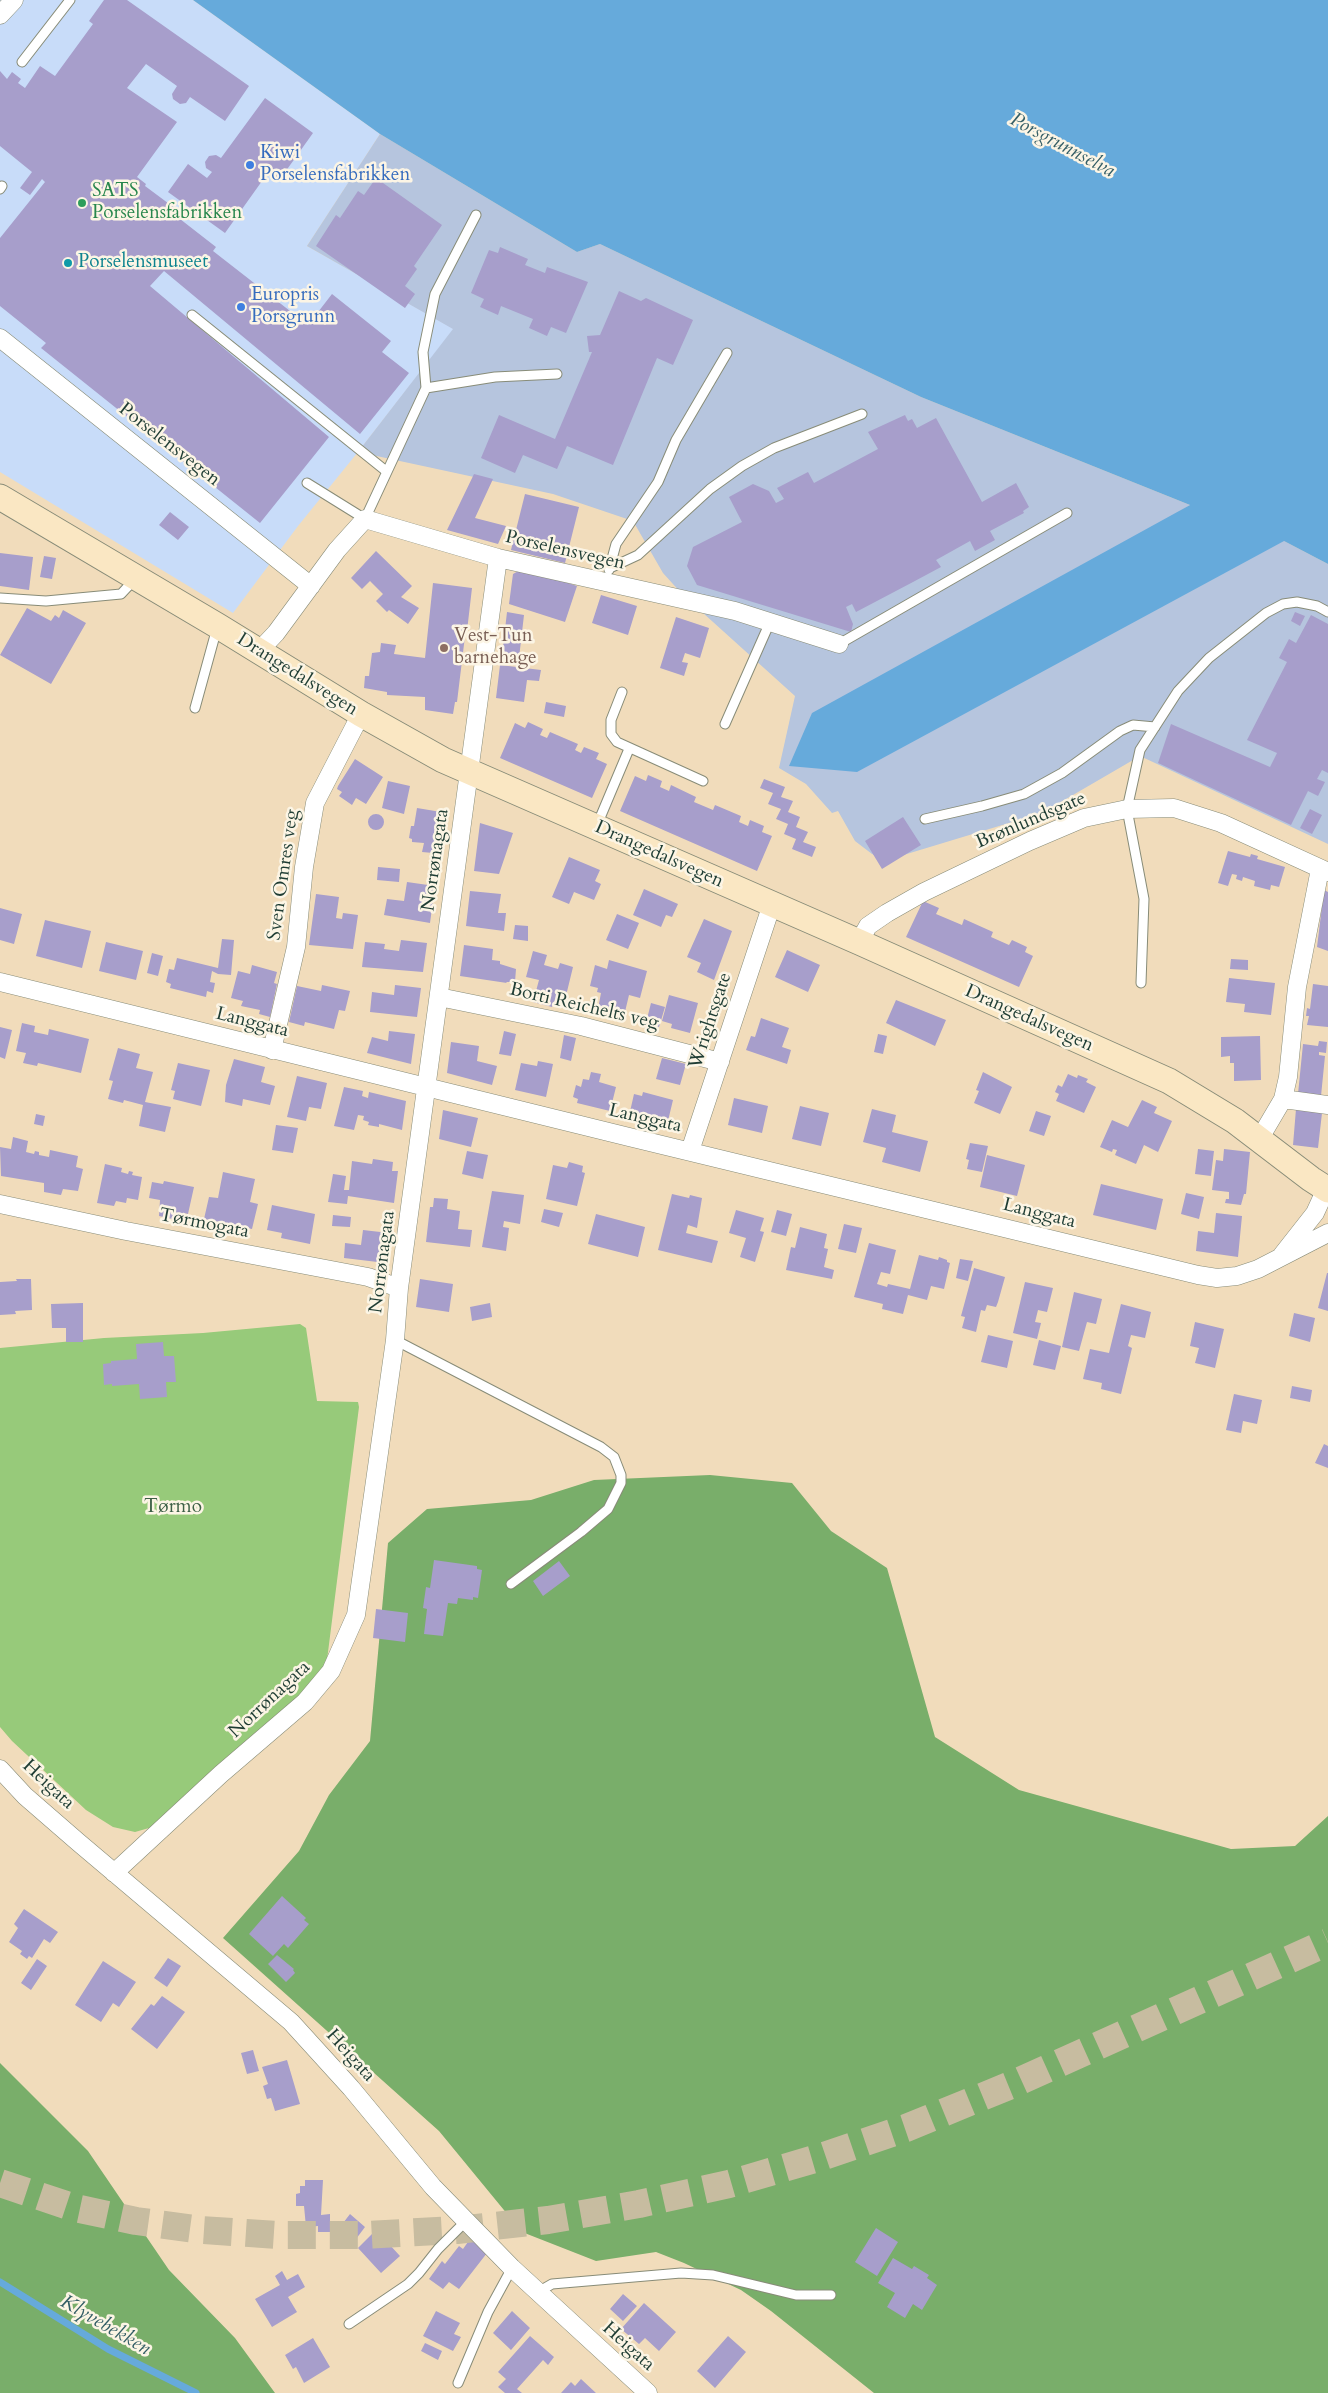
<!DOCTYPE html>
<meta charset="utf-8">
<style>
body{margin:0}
canvas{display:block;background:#f1dcbb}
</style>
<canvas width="1328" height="2393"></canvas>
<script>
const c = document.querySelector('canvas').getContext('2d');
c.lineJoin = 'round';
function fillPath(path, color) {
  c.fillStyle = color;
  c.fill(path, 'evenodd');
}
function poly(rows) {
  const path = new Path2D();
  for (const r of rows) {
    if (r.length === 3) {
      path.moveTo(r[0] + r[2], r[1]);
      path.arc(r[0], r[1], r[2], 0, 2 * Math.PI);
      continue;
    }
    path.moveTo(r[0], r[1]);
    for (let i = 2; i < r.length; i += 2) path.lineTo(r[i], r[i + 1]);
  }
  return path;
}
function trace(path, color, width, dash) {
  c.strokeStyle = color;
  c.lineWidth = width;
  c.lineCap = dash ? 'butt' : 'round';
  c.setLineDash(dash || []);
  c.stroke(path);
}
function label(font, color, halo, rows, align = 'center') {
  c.font = font + ' Cardo,serif';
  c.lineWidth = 5;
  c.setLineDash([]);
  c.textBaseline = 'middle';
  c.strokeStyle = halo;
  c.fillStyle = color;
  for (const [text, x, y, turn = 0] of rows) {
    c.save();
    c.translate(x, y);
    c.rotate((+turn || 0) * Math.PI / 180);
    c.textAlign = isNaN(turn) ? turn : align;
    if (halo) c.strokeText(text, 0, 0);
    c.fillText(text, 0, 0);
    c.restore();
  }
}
const built = poly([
 [0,0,193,0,380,134,307,246,454,329,358,452,298,526,233,613,0,472]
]);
const industrial = poly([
 [380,134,577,252,600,244,921,397,1190,505,1175,514,1284,541,1328,564,1328,844,1140,756,1042,813,887,860,872,854,855,841,838,811,832,813,806,784,779,768,795,696,682,594,663,573,633,521,553,494,358,452,453,329,307,246]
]);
const green = poly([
 [300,1324,306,1328,317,1401,358,1402,359,1407,327,1660,308,1704,156,1826,135,1832,113,1827,86,1810,12,1741,0,1727,0,1348,104,1338,203,1333]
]);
const forest = poly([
 [710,1475,792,1483,831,1531,887,1568,935,1737,1019,1790,1231,1849,1295,1846,1328,1816,1328,2393,874,2393,771,2311,741,2290,684,2263,656,2252,596,2261,522,2232,439,2131,223,1938,299,1851,329,1795,370,1741,388,1543,427,1509,531,1500,594,1480],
 [0,2063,88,2151,169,2270,235,2338,275,2393,0,2393]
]);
const water = poly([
 [193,0,1328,0,1328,564,1284,541,857,772,789,766,812,713,1190,505,921,397,600,244,577,252,380,134]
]);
const stream = poly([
 [0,2282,108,2349,196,2393]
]);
const building = poly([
 [104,0,127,0,249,86,225,121,190,97,186,103,180,104,173,99,172,94,177,86,146,64,127,88,177,122,137,177,146,184,145,186,184,215,180,219,216,247,213,251,308,325,332,294,391,341,382,352,409,373,360,434,164,271,150,286,329,437,260,523,41,348,46,343,0,306,0,238,45,182,42,179,30,195,20,188,32,172,0,146,0,71,7,79,12,72,21,79,18,83,25,88,40,66,55,76,93,24,89,21],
 [265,98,313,133,278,182,267,174,225,233,168,192,188,164,207,178,212,172,206,168,205,162,209,156,216,155,221,158],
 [376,178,442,225,414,266,417,269,405,286,415,294,405,308,316,246,336,215,340,218,358,191,364,195],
 [500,247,528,259,525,265,545,273,547,267,588,282,566,333,551,327,547,336,529,328,533,319,501,306,498,315,480,307,484,299,471,293,489,250,498,253],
 [619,291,641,301,646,298,693,320,673,365,657,358,613,465,567,446,557,469,523,455,515,473,481,458,499,415,555,439,592,352,589,352,587,336,600,335],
 [905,415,908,421,912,419,917,428,936,418,982,502,1016,483,1029,507,1023,511,1024,513,990,531,995,540,975,551,970,541,936,560,941,567,913,582,856,612,852,604,846,607,853,624,851,632,697,585,687,566,693,547,742,522,729,497,753,484,769,491,776,503,784,499,777,488,808,472,814,483,878,449,868,432],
 [474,474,493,479,475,518,506,526,498,544,447,530],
 [525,494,579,507,565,563,511,550],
 [170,512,189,527,178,540,159,525],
 [376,551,412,586,401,597,419,608,408,624,389,610,387,612,376,601,383,594,370,581,362,589,351,578],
 [0,553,33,557,29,590,0,586],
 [44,556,56,558,52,579,40,577],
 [524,568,577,586,565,622,509,604,513,574],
 [433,583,472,588,467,631,464,630,463,636,465,636,457,702,455,702,453,714,425,710,425,697,387,695,387,692,364,688,365,676,369,676,372,653,380,652,381,643,396,645,394,654,425,658],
 [601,595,637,606,628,635,592,623],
 [27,608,51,621,55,615,59,618,63,610,86,623,51,684,0,655],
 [507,612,524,615,519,658,502,656],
 [1295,612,1305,616,1300,626,1291,621],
 [1311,615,1328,624,1328,773,1322,770,1317,779,1325,782,1318,796,1308,791,1291,825,1158,763,1171,724,1270,767,1277,753,1247,740,1287,662,1279,658,1289,639,1296,643],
 [676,617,709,628,700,658,685,653,682,662,688,663,684,676,660,668],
 [500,665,541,670,539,681,527,680,524,702,496,698],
 [546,702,566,706,564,717,544,713],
 [528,722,543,729,540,735,547,738,550,732,578,744,575,750,581,753,584,747,599,753,596,759,607,764,592,798,500,758,515,723,525,728],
 [355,759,383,777,366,804,356,798,352,805,339,796,342,792,337,789,338,786],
 [648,775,662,781,660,787,669,791,671,785,696,797,694,802,713,810,715,805,741,816,739,822,748,826,750,820,764,826,762,832,772,836,757,871,620,811,635,776,646,781],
 [764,779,785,787,781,797,793,801,788,812,800,817,796,827,808,832,803,842,816,847,812,857,792,849,796,839,784,834,788,824,776,819,781,809,768,804,773,793,760,788],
 [388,781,410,786,404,814,382,808],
 [417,808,441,812,439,835,437,835,433,853,422,852,424,843,412,842,412,839,409,838,411,826,414,826],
 [1310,809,1322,815,1312,834,1300,828],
 [376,822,8],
 [903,817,921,845,882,869,865,841],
 [480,823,513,833,499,874,474,871],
 [1228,851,1250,857,1251,854,1258,856,1257,859,1285,867,1279,887,1271,885,1270,890,1254,886,1255,881,1243,877,1242,881,1236,879,1237,875,1232,874,1228,886,1218,883],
 [569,857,600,870,595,881,601,884,594,900,574,892,569,904,552,897],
 [378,867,400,869,399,882,377,880],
 [407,882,435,886,430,923,384,915,387,899,404,901],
 [644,889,678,904,672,917,666,915,661,927,633,915],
 [1324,890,1328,892,1328,951,1317,947],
 [470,891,501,894,498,913,506,913,504,931,466,926],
 [316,894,339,897,336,918,342,919,343,913,358,915,353,949,309,945],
 [923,901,939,908,936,914,962,925,964,919,993,932,991,937,1009,945,1012,940,1027,947,1025,952,1033,956,1019,987,906,937],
 [0,908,22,914,14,944,0,940],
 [617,914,639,923,628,949,606,940],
 [704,919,732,931,714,980,697,972,701,963,687,957],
 [45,920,91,931,82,968,36,956],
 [515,925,528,926,528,941,513,939],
 [222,939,234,940,231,975,218,974,212,971,210,982,215,983,213,993,207,991,206,997,170,988,171,984,166,982,169,969,174,970,177,958,218,968],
 [401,940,427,943,423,972,362,967,365,942,385,944,384,949,399,951],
 [106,942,143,951,136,980,99,971],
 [464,945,493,949,492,960,500,961,500,964,516,969,515,982,506,982,507,983,460,976],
 [787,950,820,965,808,992,775,977],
 [533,951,547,955,544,965,558,969,560,963,573,967,564,1004,554,1001,552,1007,533,1002,539,980,526,977],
 [152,953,163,956,158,976,147,973],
 [1231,959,1248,960,1248,970,1230,969],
 [609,960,647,971,640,998,629,995,624,1016,622,1015,621,1020,597,1014,601,993,597,992,598,988,590,986,595,965,607,969],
 [252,965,277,972,274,983,277,984,270,1017,259,1014,260,1010,241,1006,243,1001,231,998,238,971,250,974],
 [1229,978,1275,983,1271,1015,1244,1012,1245,1004,1226,1002],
 [1313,984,1328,986,1328,1027,1307,1025,1309,1016,1306,1016,1307,1008,1310,1009],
 [322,985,350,991,345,1011,339,1010,334,1029,305,1022,304,1026,289,1022,297,986,321,991],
 [395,985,421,988,417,1017,370,1012,372,992,394,995],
 [669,995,698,1003,690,1033,671,1028,672,1024,662,1021],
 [896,1000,946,1020,935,1046,886,1023],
 [651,1003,665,1007,659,1027,646,1023],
 [761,1018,789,1028,782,1047,791,1050,787,1064,746,1050,751,1036,755,1037],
 [22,1023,35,1026,34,1032,48,1035,49,1029,89,1039,81,1073,38,1063,37,1066,23,1063,26,1053,16,1051],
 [0,1027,12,1030,5,1059,0,1057],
 [389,1031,415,1034,411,1064,367,1053,372,1037,388,1041],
 [504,1031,516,1034,511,1056,499,1054],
 [878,1034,887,1036,883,1054,874,1052],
 [564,1035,576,1038,571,1061,560,1058],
 [1260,1036,1261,1080,1234,1081,1234,1063,1230,1063,1230,1056,1221,1057,1221,1037],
 [1319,1041,1327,1042,1326,1053,1319,1052,1319,1055,1325,1056,1321,1096,1298,1094,1303,1044,1318,1046],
 [451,1042,479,1046,477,1061,497,1066,492,1085,447,1073],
 [118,1048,140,1054,136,1068,153,1072,145,1102,171,1107,165,1132,139,1126,143,1105,124,1100,123,1103,108,1099,113,1081,109,1080],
 [662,1058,686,1064,680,1085,656,1079],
 [234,1059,265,1067,261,1082,275,1086,270,1105,243,1099,242,1106,225,1102,226,1085],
 [538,1061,553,1064,546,1097,515,1090,521,1063,537,1066],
 [178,1063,210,1070,201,1106,173,1099,175,1091,171,1090],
 [591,1072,601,1074,599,1082,616,1087,610,1111,577,1103,578,1099,573,1097,576,1085,581,1087,583,1079,589,1080],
 [983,1072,1012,1087,1000,1114,974,1103,979,1091,976,1090],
 [1068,1074,1077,1078,1078,1075,1088,1079,1086,1082,1096,1087,1084,1113,1056,1101,1059,1094,1055,1092,1058,1085,1062,1087],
 [297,1076,327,1083,321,1109,309,1107,306,1121,287,1117],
 [344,1087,363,1091,362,1096,368,1098,369,1092,406,1101,402,1130,379,1124,379,1127,368,1125,369,1122,363,1120,364,1116,358,1115,354,1130,334,1126],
 [643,1092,673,1100,667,1125,629,1116,634,1094,642,1096],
 [734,1098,768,1106,762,1133,728,1125],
 [1142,1100,1157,1107,1154,1113,1172,1121,1158,1152,1144,1145,1136,1164,1115,1155,1117,1150,1113,1149,1112,1152,1100,1147,1112,1120,1128,1127],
 [800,1106,829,1113,821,1146,792,1139],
 [872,1109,896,1115,892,1132,928,1141,920,1172,882,1162,886,1148,863,1142],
 [1296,1109,1322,1113,1318,1148,1293,1145],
 [443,1110,478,1118,471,1147,439,1139],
 [1036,1111,1051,1116,1044,1136,1029,1131],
 [36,1114,45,1116,43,1126,34,1124],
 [276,1125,298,1128,293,1153,272,1150],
 [13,1137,28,1141,26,1152,34,1154,35,1151,39,1152,39,1155,49,1157,50,1150,78,1156,76,1167,83,1169,78,1191,63,1189,61,1195,44,1192,44,1183,1,1176,0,1147,11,1149],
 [970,1143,988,1146,982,1172,967,1169,969,1160,966,1159],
 [1198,1149,1214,1151,1211,1176,1195,1174],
 [1224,1149,1250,1152,1246,1194,1244,1194,1241,1205,1225,1203,1226,1199,1229,1199,1229,1192,1212,1190,1216,1160,1223,1161],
 [467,1151,488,1155,483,1179,462,1174],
 [987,1155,1025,1165,1017,1196,980,1187],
 [373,1159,393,1162,392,1171,398,1171,394,1203,348,1196,347,1204,328,1202,333,1174,346,1176,344,1190,349,1190,352,1161,372,1164],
 [569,1162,583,1166,582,1172,585,1173,577,1206,546,1199,553,1165,567,1168],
 [105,1164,122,1168,121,1172,128,1174,129,1171,133,1172,132,1175,142,1177,138,1200,127,1198,126,1203,116,1201,114,1206,97,1203],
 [223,1172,255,1179,250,1202,258,1204,252,1229,204,1219,209,1197,218,1198],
 [164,1181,194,1187,188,1214,184,1213,182,1221,159,1216,160,1200,149,1198,152,1182,163,1184],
 [1101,1184,1163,1199,1156,1230,1093,1215],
 [492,1191,524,1195,520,1224,504,1221,503,1227,509,1228,506,1251,482,1247],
 [1186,1193,1204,1197,1199,1219,1181,1214],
 [672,1194,689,1198,690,1195,702,1198,697,1228,688,1225,686,1233,718,1241,712,1263,658,1250],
 [434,1198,448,1199,447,1209,460,1211,458,1229,472,1230,470,1247,426,1242,430,1207,433,1207],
 [272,1205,315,1214,310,1244,281,1238,282,1233,267,1230],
 [544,1209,563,1213,559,1227,541,1222],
 [736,1210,764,1218,760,1231,764,1232,755,1262,740,1257,746,1238,729,1233],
 [777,1210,792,1214,786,1236,771,1232],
 [1216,1213,1242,1216,1238,1257,1196,1251,1198,1231,1214,1233],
 [596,1214,645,1227,638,1257,588,1244],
 [333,1215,351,1217,350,1227,332,1226],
 [844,1224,862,1228,856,1253,838,1249],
 [800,1227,827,1234,824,1248,828,1249,824,1267,834,1270,832,1279,786,1270,791,1247,795,1248],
 [363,1230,389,1233,386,1263,344,1258,345,1243,361,1245],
 [869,1243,896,1250,890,1274,881,1272,877,1284,887,1287,888,1284,910,1289,919,1255,938,1260,939,1257,947,1260,947,1262,950,1263,944,1289,931,1286,927,1300,908,1295,903,1314,882,1309,883,1304,854,1297],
 [960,1259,973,1261,968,1281,956,1278],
 [974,1268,1005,1277,998,1302,996,1307,987,1305,985,1311,981,1310,976,1332,962,1328,965,1317,961,1316],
 [1327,1273,1328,1273,1328,1311,1318,1308],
 [16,1279,31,1279,32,1310,15,1311,16,1314,0,1315,0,1282,17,1281],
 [420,1279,453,1284,449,1312,416,1307],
 [1025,1282,1053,1288,1047,1312,1038,1310,1035,1322,1041,1323,1037,1339,1013,1333],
 [1074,1292,1102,1299,1096,1324,1087,1322,1079,1351,1062,1347],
 [83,1303,83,1342,66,1342,66,1328,52,1328,51,1304],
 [490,1303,492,1317,472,1321,470,1307],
 [1121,1304,1151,1312,1145,1338,1131,1335,1128,1346,1132,1348,1121,1394,1101,1389,1102,1383,1083,1379,1090,1349,1109,1353],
 [1294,1313,1315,1318,1310,1342,1289,1336],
 [1195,1322,1224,1329,1215,1368,1195,1363,1199,1348,1190,1346],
 [988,1335,1013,1341,1007,1368,981,1362],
 [1039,1340,1061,1346,1055,1370,1033,1365],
 [163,1342,164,1356,174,1356,176,1382,166,1382,167,1397,140,1399,139,1384,112,1386,112,1384,104,1385,103,1364,111,1363,111,1361,137,1359,136,1344],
 [1292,1386,1312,1390,1310,1402,1290,1398],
 [1234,1394,1262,1400,1257,1424,1243,1421,1241,1433,1226,1430],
 [1324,1444,1328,1446,1328,1468,1315,1463],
 [434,1560,477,1566,477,1569,482,1570,478,1598,473,1597,473,1600,458,1598,457,1604,448,1603,443,1636,424,1634,427,1609,423,1608,426,1587,430,1588],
 [559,1561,570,1576,543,1596,533,1581],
 [376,1609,408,1613,405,1642,373,1638],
 [282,1896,306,1918,304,1920,309,1924,288,1948,284,1944,273,1956,249,1934],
 [24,1909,58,1932,50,1943,44,1939,32,1958,29,1956,27,1959,20,1954,22,1951,9,1942,18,1928,14,1924],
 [277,1955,294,1969,293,1970,295,1973,286,1982,268,1964],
 [168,1958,181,1966,167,1987,154,1978],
 [37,1959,47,1966,31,1990,21,1983],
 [103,1961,136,1982,119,2007,113,2003,101,2022,75,2005],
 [162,1996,185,2012,157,2049,131,2029,151,2004,154,2006],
 [253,2050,259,2071,247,2074,241,2053],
 [287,2060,300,2104,275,2111,271,2098,267,2099,263,2086,268,2084,262,2067],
 [305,2180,323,2180,321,2215,330,2214,330,2232,318,2232,318,2226,306,2227,304,2206,296,2206,296,2194,300,2193,300,2186,305,2186],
 [350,2214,365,2227,353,2243,337,2231],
 [876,2228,898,2242,877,2276,855,2262],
 [376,2230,400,2256,381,2273,358,2248],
 [470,2239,487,2253,459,2289,449,2282,443,2289,429,2279,442,2261,445,2264,459,2246,463,2249],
 [893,2258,912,2269,914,2266,929,2275,927,2278,937,2285,922,2310,913,2304,905,2318,887,2307,895,2293,878,2283],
 [282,2271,287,2280,298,2274,305,2287,288,2297,297,2312,272,2327,255,2299,280,2285,275,2276],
 [623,2294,637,2306,623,2321,610,2309],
 [644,2303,676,2332,659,2351,645,2338,639,2344,621,2329],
 [436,2311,460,2323,454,2334,461,2337,453,2351,423,2336],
 [512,2311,530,2328,511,2350,493,2333],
 [530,2336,554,2357,548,2365,543,2360,517,2389,522,2393,505,2393,498,2387,506,2379,498,2372],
 [728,2336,746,2352,715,2388,697,2371],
 [313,2338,330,2367,304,2383,296,2367,293,2369,285,2355],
 [425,2343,442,2351,438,2360,421,2351],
 [581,2379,596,2393,561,2393,571,2382,575,2386]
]);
const highwayTunnel = poly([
 [0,2183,75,2208,136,2221,202,2230,278,2235,365,2235,457,2230,548,2220,639,2204,729,2184,818,2158,906,2128,1011,2085,1328,1942]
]);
const lane = poly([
 [22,62,70,0],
 [0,189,2,186],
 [192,315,386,471],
 [426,388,495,377,557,374],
 [307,483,365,519,426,388,423,352,435,294,476,215],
 [610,568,638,555,710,489,742,466,774,448,862,414],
 [609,570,616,544,658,482,676,440,727,353],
 [0,598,46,601,121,594,135,579],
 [839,644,1067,513],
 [622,692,611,720,611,734,617,742,703,781],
 [195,708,217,628],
 [725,724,770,622],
 [925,819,982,806,1024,794,1062,773,1120,731,1133,725,1155,727],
 [597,825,629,749],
 [1141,983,1144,899,1127,809,1140,750,1178,691,1209,658,1266,613,1283,604,1297,602,1317,606,1328,612],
 [395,1340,601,1447,614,1457,621,1475,621,1483,608,1509,581,1532,511,1584],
 [538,2292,552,2284,681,2273,713,2275,796,2295,831,2295],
 [349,2324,408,2284,419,2273,438,2249,466,2221],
 [458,2383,488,2312,512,2268]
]);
const street = poly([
 [0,15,14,0],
 [0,338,311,586],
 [259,651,276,633,337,550,365,519,498,558,735,611,839,644],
 [859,942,868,926,887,913,924,892,1030,841,1084,818,1127,809,1174,808,1221,823,1328,872],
 [0,982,629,1137,1198,1275,1217,1278,1237,1276,1258,1269,1328,1233],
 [439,997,581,1026,720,1062],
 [272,1050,296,947,304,867,315,803,361,714],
 [1283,1099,1328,1105],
 [1260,1138,1283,1099,1288,1077,1297,987,1320,869],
 [690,1151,772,904],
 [0,1204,126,1231,368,1277,399,1288],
 [1282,1255,1315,1213,1326,1189],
 [0,1769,25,1796,78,1842,291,2022,351,2088,433,2187,512,2268,648,2393],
 [114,1873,221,1774,305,1702,331,1671,356,1615,395,1340,399,1288,498,558]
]);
const secondary = poly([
 [0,497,218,626,361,714,443,760,859,942,1169,1081,1235,1121,1311,1179,1328,1190]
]);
const markers = [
 [250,165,5,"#3f7fe0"],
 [82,203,5,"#2e9e5b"],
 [68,263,5,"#0f9aa8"],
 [241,307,5,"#3f7fe0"],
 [444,648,5,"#8d6e63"]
];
const shopNames = [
 ["Kiwi",260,154],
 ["Porselensfabrikken",260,176],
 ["Europris",251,296],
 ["Porsgrunn",251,318]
];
const leisureNames = [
 ["SATS",92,192],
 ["Porselensfabrikken",92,214]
];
const cultureNames = [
 ["Porselensmuseet",78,263]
];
const streetNames = [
 ["Porselensvegen",169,445,38],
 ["Porselensvegen",565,551,13],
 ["Drangedalsvegen",297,675,32],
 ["Brønlundsgate",1031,821,-23],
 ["Drangedalsvegen",659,855,24],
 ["Norrønagata",436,860,-82],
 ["Sven Omres veg",284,875,-82],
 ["Borti Reichelts veg",584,1007,13],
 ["Drangedalsvegen",1029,1019,24],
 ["Wrightsgate",711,1021,-72],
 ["Langgata",252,1023,14],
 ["Langgata",645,1119,13],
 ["Langgata",1039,1214,14],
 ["Tørmogata",204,1224,11],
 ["Norrønagata",383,1262,-83],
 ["Norrønagata",270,1700,-43],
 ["Heigata",48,1785,43],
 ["Heigata",350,2056,48],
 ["Heigata",628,2347,42]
];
const educationNames = [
 ["Vest-Tun",454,637],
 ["barnehage",454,659]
];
const parkNames = [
 ["Tørmo",173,1508]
];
const waterNames = [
 ["Porsgrunnselva",1062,146,28],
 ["Klyvebekken",105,2326,30]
];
fillPath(built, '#c8dcf9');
fillPath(industrial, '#b6c5de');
fillPath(green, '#97ca7a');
fillPath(forest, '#79ae6a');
fillPath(water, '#66aadb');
trace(stream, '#66aadb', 7);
fillPath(building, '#a79ecb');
trace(highwayTunnel, '#c7bca0', 28, [28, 14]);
trace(lane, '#888c78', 11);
trace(street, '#888c78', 19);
trace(secondary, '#888c78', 27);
trace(lane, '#fff', 9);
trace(street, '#fff', 18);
trace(secondary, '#fae7c3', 25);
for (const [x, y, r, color] of markers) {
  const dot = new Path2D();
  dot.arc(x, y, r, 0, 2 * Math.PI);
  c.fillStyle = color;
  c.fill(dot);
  trace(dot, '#fcf5e5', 2);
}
label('19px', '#366cbe', '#fcf5e5', shopNames, 'left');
label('19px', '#27864d', '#fcf5e5', leisureNames, 'left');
label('19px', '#0d838f', '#fcf5e5', cultureNames, 'left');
label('19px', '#1f3d34', '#fcf5e5', streetNames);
label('19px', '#785e54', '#fcf5e5', educationNames, 'left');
label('19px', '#3d6046', '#fcf5e5', parkNames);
label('italic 20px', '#345e66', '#fcf5e5', waterNames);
</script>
